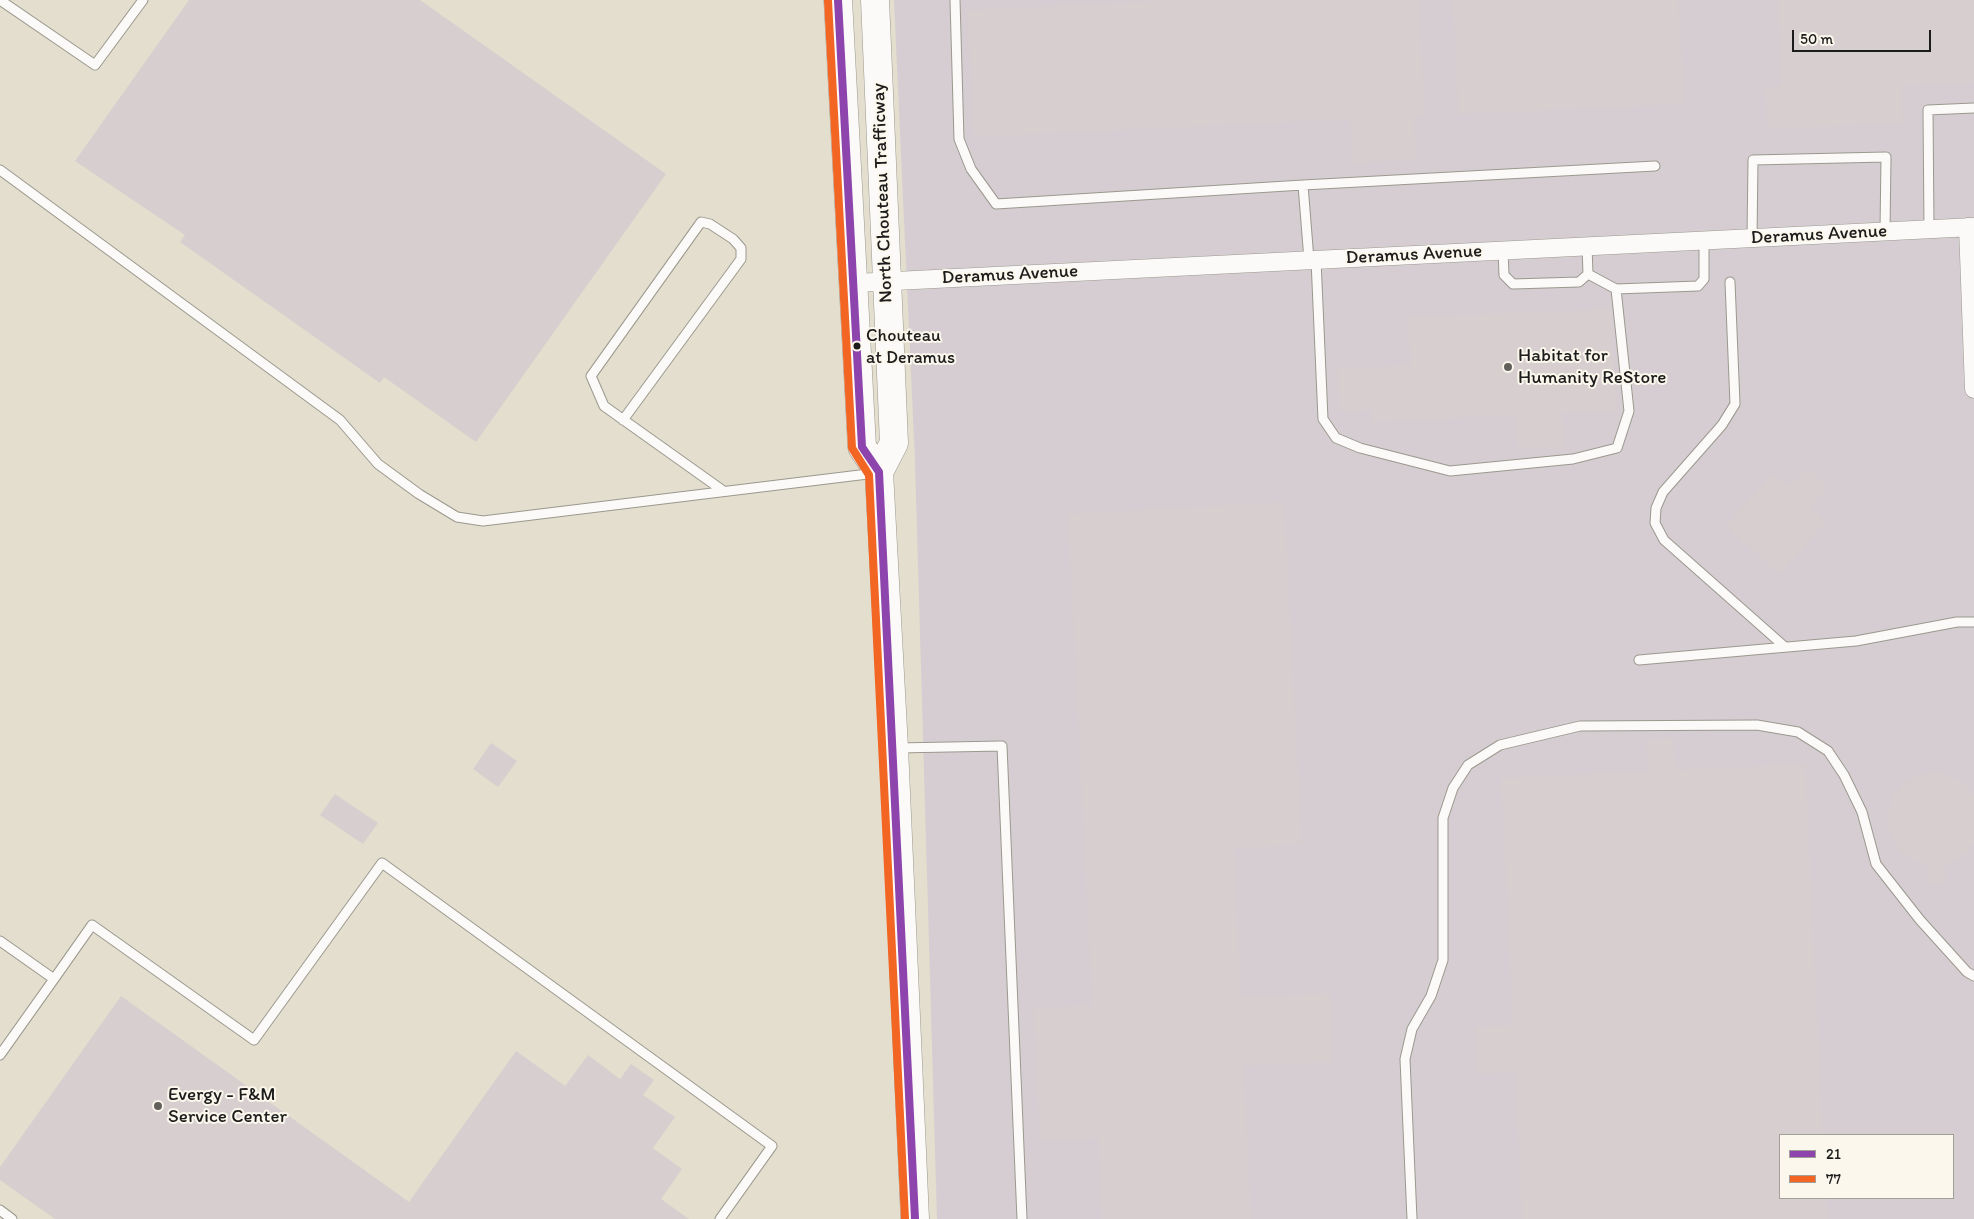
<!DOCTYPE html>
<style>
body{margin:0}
#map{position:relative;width:1974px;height:1219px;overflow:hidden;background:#e3decd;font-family:Itim,sans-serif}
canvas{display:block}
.legend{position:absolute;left:1779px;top:1134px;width:175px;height:65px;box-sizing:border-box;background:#fbf7ec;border:1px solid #a29f99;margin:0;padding:6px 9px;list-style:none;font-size:15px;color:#1c1c1c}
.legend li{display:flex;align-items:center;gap:10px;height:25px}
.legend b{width:25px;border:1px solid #a29f99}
.scale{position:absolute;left:1792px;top:30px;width:139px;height:22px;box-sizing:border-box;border:2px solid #1c1c1c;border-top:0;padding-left:6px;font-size:15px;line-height:18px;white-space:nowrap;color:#1c1c1c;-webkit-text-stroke:4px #fbf7ec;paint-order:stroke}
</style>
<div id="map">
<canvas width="1974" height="1219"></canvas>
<ul class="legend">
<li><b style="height:6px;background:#8e44ad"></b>21</li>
<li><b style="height:6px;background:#f26522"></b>77</li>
</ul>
<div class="scale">50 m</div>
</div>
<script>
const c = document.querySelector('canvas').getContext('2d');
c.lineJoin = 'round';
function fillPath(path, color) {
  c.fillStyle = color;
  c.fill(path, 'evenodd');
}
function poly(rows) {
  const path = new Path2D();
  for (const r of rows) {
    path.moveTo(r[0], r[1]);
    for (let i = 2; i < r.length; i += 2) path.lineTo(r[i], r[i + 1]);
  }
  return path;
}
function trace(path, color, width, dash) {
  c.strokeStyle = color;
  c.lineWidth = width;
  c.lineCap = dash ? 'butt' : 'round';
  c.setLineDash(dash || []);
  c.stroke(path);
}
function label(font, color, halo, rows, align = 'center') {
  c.font = font + ' Itim,sans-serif';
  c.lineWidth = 4;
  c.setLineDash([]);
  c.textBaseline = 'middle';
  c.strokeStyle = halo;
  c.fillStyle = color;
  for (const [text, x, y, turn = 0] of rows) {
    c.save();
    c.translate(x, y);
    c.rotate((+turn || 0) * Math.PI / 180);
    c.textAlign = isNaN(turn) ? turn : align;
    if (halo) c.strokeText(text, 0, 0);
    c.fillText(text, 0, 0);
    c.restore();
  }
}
const industrial = poly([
 [894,0,1974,0,1974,1219,937,1219,915,461],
 [1780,1135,1953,1135,1953,1198,1780,1198]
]);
const building = poly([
 [189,0,420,0,666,174,476,442,384,377,380,383,180,242,185,235,75,161],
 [1176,0,1419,0,1425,116,1414,117,1416,160,1352,163,1350,119,974,137,967,10],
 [1453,0,1678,0,1685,104,1458,114],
 [1777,0,1974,0,1974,82,1902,86,1903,123,1767,129,1765,87,1782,86],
 [1612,309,1616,411,1562,413,1564,447,1518,449,1517,415,1372,422,1372,410,1339,411,1337,369,1411,365,1407,317],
 [1807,468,1828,488,1811,507,1827,522,1779,574,1725,526,1773,473,1789,487],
 [1284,502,1302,845,1234,848,1241,997,1330,993,1333,1062,1244,1066,1251,1219,1102,1219,1098,1138,1040,1141,1033,1008,1092,1005,1068,514],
 [1673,738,1675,770,1805,764,1823,1135,1780,1135,1780,1198,1826,1198,1827,1219,1522,1219,1515,1073,1478,1074,1475,1027,1513,1025,1501,778,1648,771,1646,739],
 [491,743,517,761,498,787,473,769],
 [1928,773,1943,773,1956,778,1968,787,1974,796,1974,843,1966,853,1954,861,1945,864,1946,883,1928,883,1927,865,1912,860,1900,851,1892,839,1888,825,1888,810,1893,796,1902,785,1914,777],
 [335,794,378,823,363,844,320,815],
 [121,996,409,1202,516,1051,565,1086,588,1055,620,1079,631,1064,654,1080,643,1095,675,1117,653,1148,682,1169,661,1199,689,1219,55,1219,0,1180,0,1167]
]);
const service = poly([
 [0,0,95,65,143,0],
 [955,0,959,139,971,169,996,204,1303,185],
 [0,170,340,420,378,464,419,494,457,517,483,521,876,473],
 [1929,229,1928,110,1974,108],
 [1752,238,1753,160,1886,157,1885,231],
 [1503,250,1504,275,1513,284,1579,282,1588,274,1587,246],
 [1309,260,1303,185,1655,166],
 [1316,260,1323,419,1336,438,1360,448,1450,471,1573,459,1617,448,1629,411,1616,289,1698,286,1704,279,1704,240],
 [1588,274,1616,289],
 [1730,282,1735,404,1722,425,1663,492,1656,508,1655,523,1664,540,1785,647],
 [623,420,741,259,741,248,733,239,710,224,701,222,591,376,604,406,722,490],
 [1639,660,1856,641,1957,622,1974,622],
 [897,748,1002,746,1022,1219],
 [0,941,54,979,0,1055],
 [54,979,92,925,254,1040,382,863,772,1146,720,1219],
 [0,1210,12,1219],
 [1412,1219,1405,1059,1412,1029,1431,996,1443,960,1443,818,1453,788,1468,765,1500,745,1580,726,1757,725,1798,732,1828,751,1844,775,1862,812,1876,864,1920,920,1967,972,1974,976]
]);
const minor = poly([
 [1968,227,1974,389],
 [855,283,1974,227]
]);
const primary = poly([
 [838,0,862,447,879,472,894,748,915,1219],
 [875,0,894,443,879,472]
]);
const bus1 = poly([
 [838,0,862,447,879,472,915,1219]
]);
const bus2 = poly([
 [828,1,852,448,869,475,905,1219]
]);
const markers = [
 [857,346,4.5,"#1c1c1c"],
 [1508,367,5,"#62605a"],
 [158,1106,5,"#62605a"]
];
const busNames = [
 ["Chouteau",866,336],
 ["at Deramus",866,358]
];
const streetNames = [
 ["North Chouteau Trafficway",883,193,-92],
 ["Deramus Avenue",1819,235,-3],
 ["Deramus Avenue",1414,255,-3],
 ["Deramus Avenue",1010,275,-3]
];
const poiNames = [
 ["Habitat for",1518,356],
 ["Humanity ReStore",1518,378],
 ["Evergy - F&M",168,1095],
 ["Service Center",168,1117]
];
fillPath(industrial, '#d5cdd2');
fillPath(building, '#d6cecf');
trace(service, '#9b988e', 11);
trace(minor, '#9b988e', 19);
trace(primary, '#9b988e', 29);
trace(service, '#fbfaf8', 9);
trace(minor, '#fbfaf8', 18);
trace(primary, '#fbfaf8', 28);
trace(bus1, '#8e44ad', 8);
trace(bus2, '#f26522', 8);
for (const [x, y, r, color] of markers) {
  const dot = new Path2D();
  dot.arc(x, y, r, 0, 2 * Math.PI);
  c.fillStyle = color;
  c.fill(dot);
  trace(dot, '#fbf7ec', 2);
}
label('18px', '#1c1c1c', '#fbf7ec', busNames, 'left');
label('19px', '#1c1c1c', '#fbf7ec', streetNames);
label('19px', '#1c1c1c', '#fbf7ec', poiNames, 'left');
</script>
